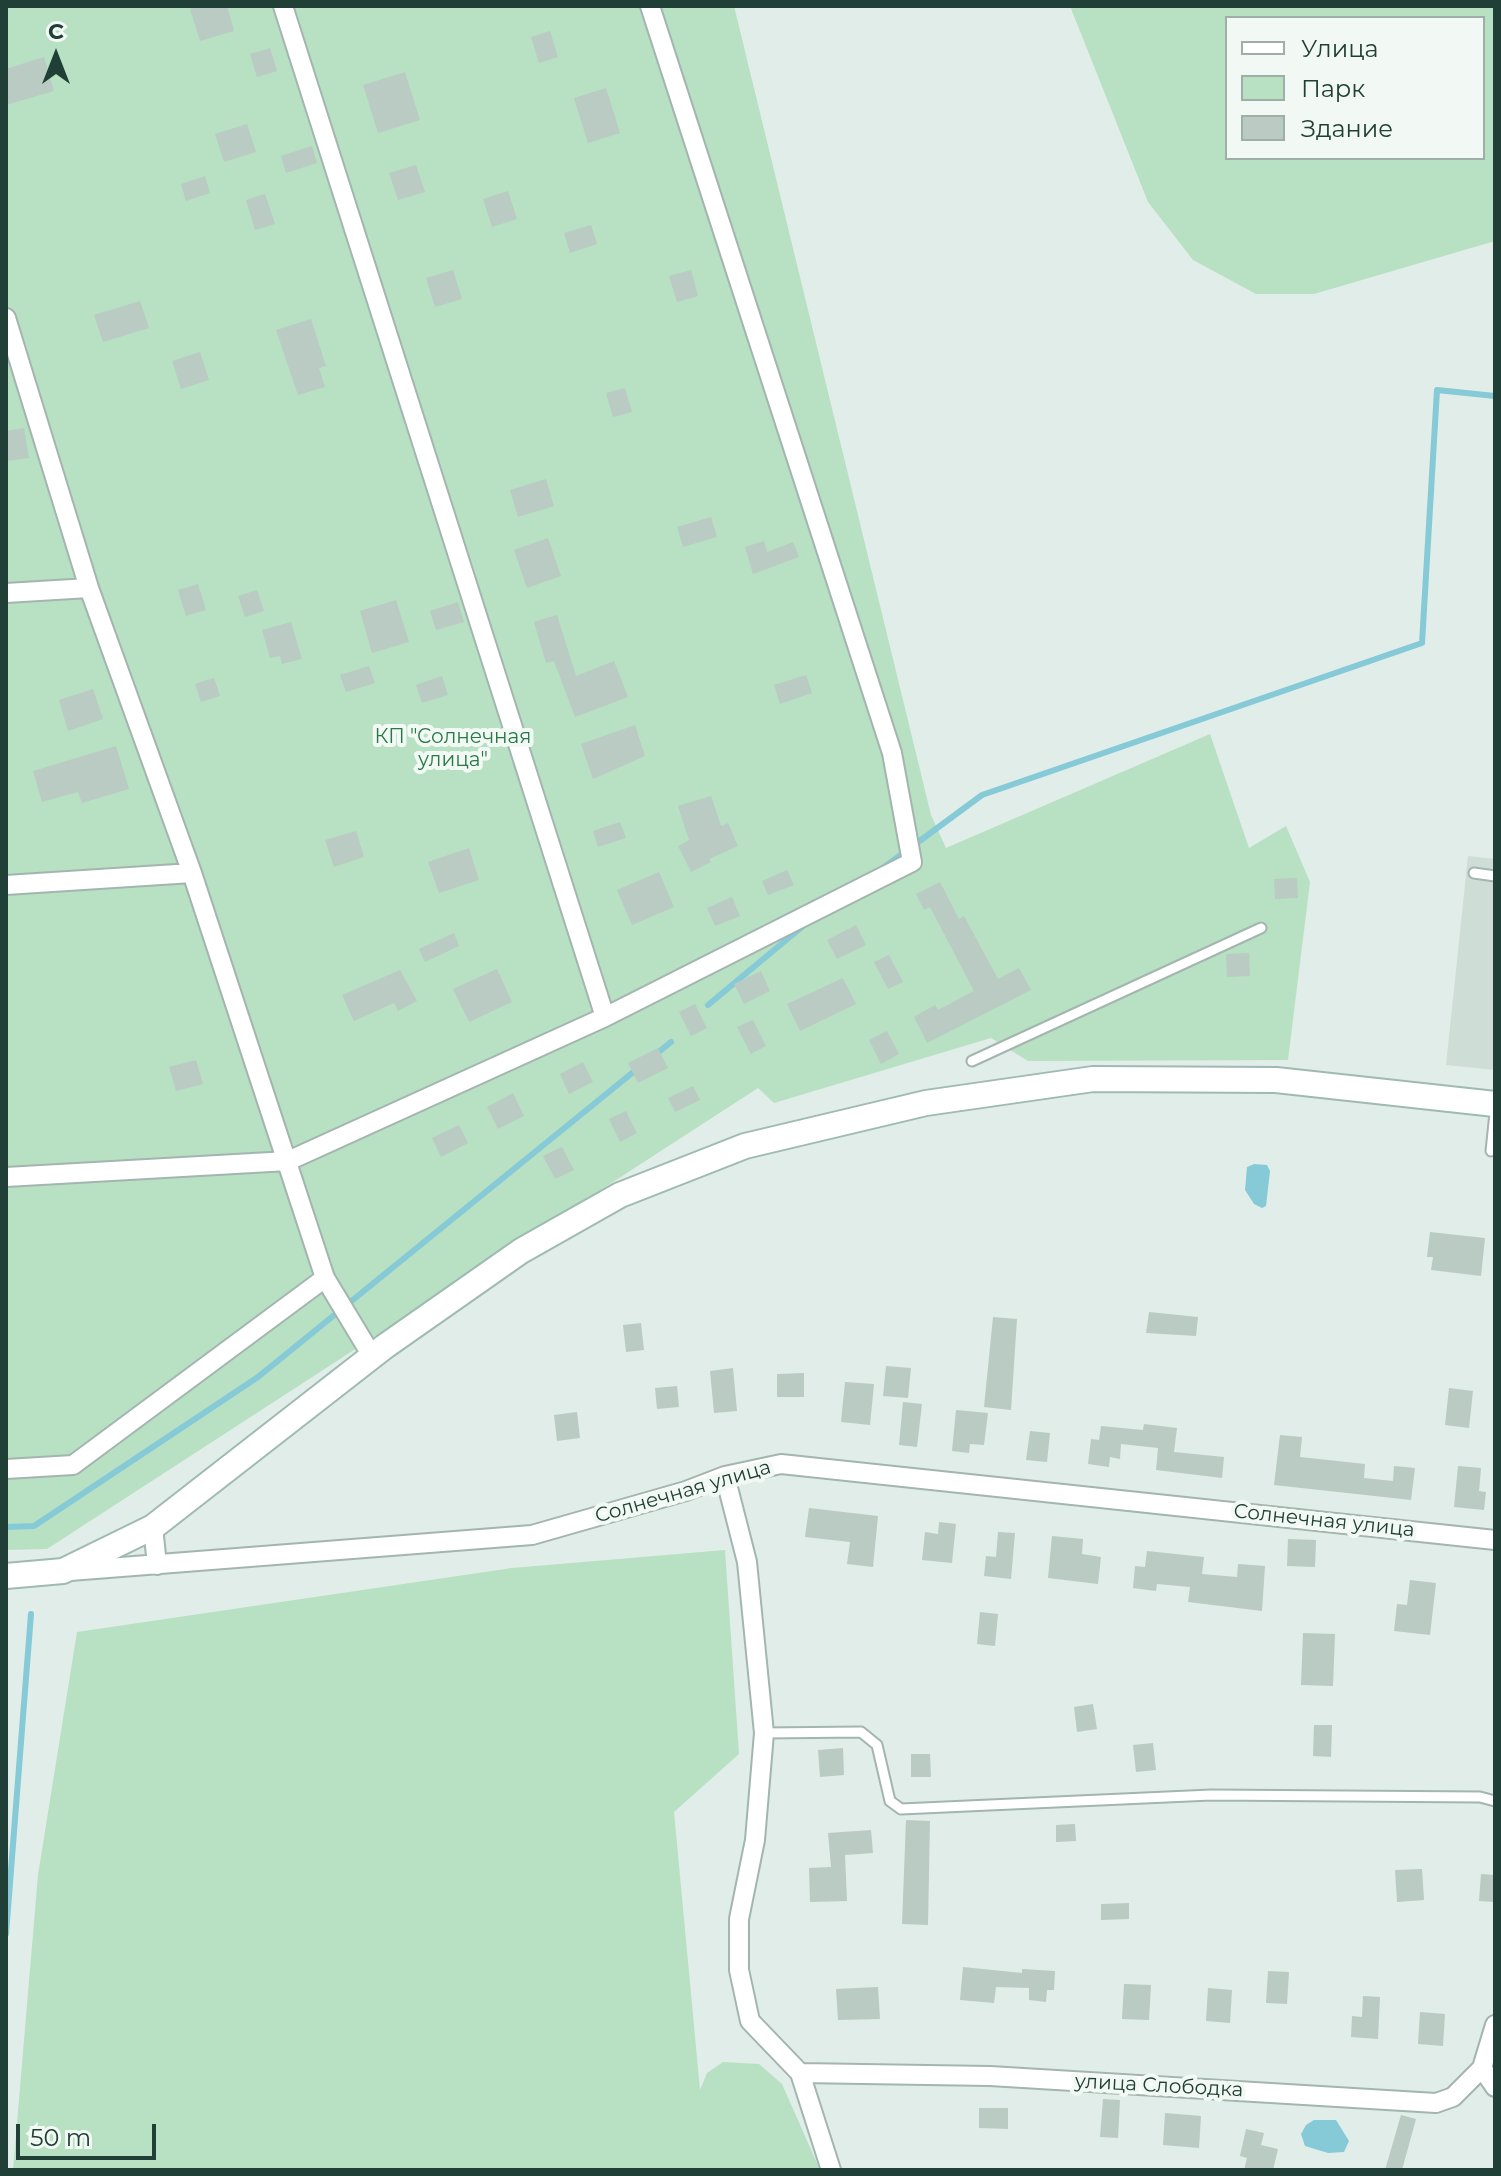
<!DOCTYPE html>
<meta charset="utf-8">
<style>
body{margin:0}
#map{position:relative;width:1501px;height:2176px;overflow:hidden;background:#e1ede8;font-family:Montserrat,sans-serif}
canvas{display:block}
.frame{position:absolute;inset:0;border:8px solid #203f36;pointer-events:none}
.legend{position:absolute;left:1225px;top:16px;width:260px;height:144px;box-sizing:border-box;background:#f2f9f5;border:2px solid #9eafa9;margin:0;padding:10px 14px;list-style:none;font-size:24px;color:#203f36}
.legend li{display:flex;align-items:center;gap:16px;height:40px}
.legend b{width:40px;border:2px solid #9eafa9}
.north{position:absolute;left:16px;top:16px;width:80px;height:80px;-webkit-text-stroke:6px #f2f9f5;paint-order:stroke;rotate:0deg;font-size:22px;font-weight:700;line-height:32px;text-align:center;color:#203f36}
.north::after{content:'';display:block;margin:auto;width:28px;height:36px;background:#203f36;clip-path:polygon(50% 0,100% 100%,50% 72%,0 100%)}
.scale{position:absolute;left:16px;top:2124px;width:140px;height:36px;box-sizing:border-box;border:4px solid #203f36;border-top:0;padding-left:10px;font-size:24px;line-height:28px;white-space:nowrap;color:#203f36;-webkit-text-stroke:6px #f2f9f5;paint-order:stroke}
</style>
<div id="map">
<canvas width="1501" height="2176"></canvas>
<div class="frame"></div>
<ul class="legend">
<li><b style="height:10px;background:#fff"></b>Улица</li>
<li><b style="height:22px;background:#b8e0c3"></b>Парк</li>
<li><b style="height:22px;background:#b9cbc3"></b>Здание</li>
</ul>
<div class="north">С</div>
<div class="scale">50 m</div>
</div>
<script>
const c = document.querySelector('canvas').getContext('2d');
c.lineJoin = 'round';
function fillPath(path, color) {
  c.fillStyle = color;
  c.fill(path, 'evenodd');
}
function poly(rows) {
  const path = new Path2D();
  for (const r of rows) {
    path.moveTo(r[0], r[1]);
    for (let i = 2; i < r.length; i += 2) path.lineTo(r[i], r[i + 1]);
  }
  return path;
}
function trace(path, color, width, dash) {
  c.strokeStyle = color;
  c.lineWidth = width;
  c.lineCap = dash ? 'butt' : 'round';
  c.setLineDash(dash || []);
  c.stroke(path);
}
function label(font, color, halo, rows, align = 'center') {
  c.font = font + ' Montserrat,sans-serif';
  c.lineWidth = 8;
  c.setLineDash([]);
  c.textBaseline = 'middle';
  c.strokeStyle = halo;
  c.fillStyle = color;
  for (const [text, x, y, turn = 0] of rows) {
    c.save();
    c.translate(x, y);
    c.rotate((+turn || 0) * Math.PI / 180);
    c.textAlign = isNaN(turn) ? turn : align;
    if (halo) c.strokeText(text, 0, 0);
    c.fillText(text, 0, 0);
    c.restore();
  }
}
const built = poly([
 [1468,856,1495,859,1495,1070,1446,1065]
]);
const green = poly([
 [6,6,734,6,931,815,946,848,1210,734,1249,848,1286,826,1310,882,1288,1060,1028,1061,991,1038,774,1103,758,1088,47,1549,6,1550],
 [1070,6,1495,6,1495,241,1314,294,1256,294,1193,260,1148,202],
 [1227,18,1483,18,1483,158,1227,158],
 [725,1550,739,1754,674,1812,700,2090,707,2073,723,2062,759,2064,782,2084,820,2170,13,2170,38,1875,77,1632,512,1568]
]);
const water = poly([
 [1254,1164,1267,1165,1270,1171,1266,1206,1262,1208,1254,1204,1245,1190,1247,1167],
 [1314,2120,1336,2120,1349,2141,1344,2152,1328,2153,1305,2146,1301,2134,1306,2125]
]);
const stream = poly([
 [883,868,982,795,1422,643,1437,390,1495,396],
 [708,1005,803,926],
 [655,1055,671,1042],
 [6,1527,34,1526,258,1377,637,1069],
 [6,1934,31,1614]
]);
const building = poly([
 [199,6,227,6,234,31,200,41,190,9],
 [550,31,558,57,539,63,531,37],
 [270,48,277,71,257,77,250,54],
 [44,57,54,91,6,105,6,69],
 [405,72,420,120,378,133,363,85],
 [606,88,620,133,588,143,574,98],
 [247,124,256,152,224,162,215,134],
 [312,146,317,163,286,173,281,156],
 [416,165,425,192,398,200,389,173],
 [205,176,210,193,186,201,181,184],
 [508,191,517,219,492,227,483,199],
 [265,194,275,224,255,230,246,200],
 [591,225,597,244,570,253,564,233],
 [453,270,462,299,435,307,426,278],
 [691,270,698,296,677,302,669,276],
 [140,301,149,328,103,342,94,315],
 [311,319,326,366,319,368,325,387,298,395,276,330],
 [200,352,209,380,181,389,172,361],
 [625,388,632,412,613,417,606,393],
 [24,428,29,458,6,461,6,431],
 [546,479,554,506,518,517,510,490],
 [711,517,717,537,683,547,677,527],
 [548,538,561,576,527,588,514,550],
 [764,541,767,552,793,542,799,557,753,574,745,547],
 [198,584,206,610,186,616,178,590],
 [257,590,264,611,245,617,238,596],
 [396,600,409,642,372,653,360,611],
 [458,602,464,622,436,630,430,611],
 [557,615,576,676,614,661,628,697,575,717,554,661,546,663,534,622],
 [291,622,302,659,282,664,280,656,270,658,262,630],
 [369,666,375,683,346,692,340,675],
 [806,675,812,693,780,704,774,685],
 [442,676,448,695,422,703,416,685],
 [214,678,220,696,201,702,195,684],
 [93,689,103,719,68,731,59,700],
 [635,725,645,756,593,779,581,744],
 [116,746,129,789,82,803,78,792,42,802,33,771],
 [711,796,721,826,728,823,738,846,709,859,711,862,691,872,678,846,689,840,678,806],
 [620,822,626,838,598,847,593,831],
 [356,831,364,857,334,867,325,840],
 [469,848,479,880,439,893,428,862],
 [787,870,794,885,768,895,762,881],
 [659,872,674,907,632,925,617,890],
 [1297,878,1298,898,1275,899,1274,879],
 [940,882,959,919,964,916,998,979,1019,968,1031,990,927,1043,914,1017,935,1005,938,1010,974,991,930,907,924,910,916,894],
 [732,897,740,916,715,926,707,908],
 [856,925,866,945,837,959,827,940],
 [454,933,459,946,425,962,419,949],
 [1249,953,1250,976,1227,977,1226,954],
 [889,955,903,982,888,989,874,962],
 [497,969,512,1002,469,1022,453,989],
 [400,970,417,1001,398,1011,394,1003,354,1021,342,995],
 [761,971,770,991,744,1004,734,984],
 [843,978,856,1004,800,1031,787,1004],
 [695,1004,707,1028,691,1036,679,1012],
 [753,1020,766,1046,751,1054,737,1027],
 [887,1031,899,1054,881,1064,869,1040],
 [658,1048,668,1068,638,1083,628,1063],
 [196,1060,203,1084,176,1091,169,1067],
 [583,1062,593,1082,569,1094,560,1074],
 [693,1086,700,1100,675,1112,668,1098],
 [513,1093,524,1116,498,1129,487,1107],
 [626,1111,637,1133,620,1142,609,1119],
 [459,1125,468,1143,441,1157,432,1138],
 [562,1147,574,1170,555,1179,543,1156],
 [1430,1232,1485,1238,1481,1276,1431,1270,1433,1257,1427,1257],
 [1149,1312,1198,1317,1196,1336,1146,1333],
 [993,1317,1017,1319,1011,1410,984,1407],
 [641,1323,644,1350,626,1352,623,1325],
 [886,1366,911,1368,908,1398,883,1396],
 [733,1368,737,1411,714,1413,710,1371],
 [804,1373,804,1397,777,1397,777,1374],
 [845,1382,874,1384,870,1425,841,1422],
 [677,1386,679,1407,657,1409,655,1388],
 [1449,1388,1473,1391,1469,1428,1445,1425],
 [903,1402,922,1404,917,1447,899,1445],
 [956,1410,988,1413,984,1445,970,1444,969,1453,952,1451],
 [577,1412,580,1438,557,1441,554,1415],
 [1144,1424,1177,1428,1174,1452,1224,1457,1222,1478,1156,1470,1158,1448,1121,1444,1120,1459,1110,1457,1109,1467,1088,1464,1091,1439,1099,1440,1101,1426,1143,1430],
 [1030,1431,1050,1433,1047,1462,1026,1460],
 [1280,1435,1302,1437,1300,1457,1365,1464,1364,1478,1393,1481,1394,1466,1415,1468,1411,1500,1274,1485],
 [1458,1466,1481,1468,1479,1491,1486,1492,1484,1510,1454,1507],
 [809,1508,878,1516,873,1567,847,1564,850,1542,805,1537],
 [939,1522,956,1524,952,1563,922,1560,925,1532,938,1534],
 [998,1532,1015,1533,1011,1579,984,1576,986,1556,996,1557],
 [1052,1536,1083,1539,1082,1554,1101,1557,1098,1584,1048,1578],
 [1288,1539,1316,1540,1315,1567,1287,1566],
 [1147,1551,1204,1557,1202,1574,1237,1577,1238,1564,1265,1566,1262,1611,1188,1602,1190,1587,1157,1584,1156,1591,1133,1588,1135,1566,1145,1567],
 [1410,1580,1436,1583,1430,1635,1394,1631,1397,1604,1407,1605],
 [980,1612,998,1614,995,1646,977,1644],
 [1303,1633,1335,1634,1333,1686,1301,1685],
 [1093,1704,1097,1729,1077,1732,1074,1707],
 [1314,1725,1332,1725,1331,1757,1313,1756],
 [1153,1743,1156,1770,1136,1772,1133,1745],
 [843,1748,844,1775,820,1777,818,1750],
 [911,1754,930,1754,931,1777,911,1777],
 [906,1820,930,1821,928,1925,902,1924],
 [1075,1824,1076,1841,1056,1842,1056,1825],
 [871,1830,873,1853,845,1855,847,1901,810,1902,809,1868,831,1867,828,1833],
 [1422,1869,1424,1900,1397,1902,1395,1870],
 [1481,1874,1495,1875,1495,1902,1479,1901],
 [1129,1903,1129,1919,1101,1920,1101,1904],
 [963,1967,1022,1973,1022,1969,1055,1971,1054,1990,1047,1990,1046,2002,1029,2000,1029,1988,996,1987,994,2003,960,2000],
 [1268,1971,1289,1972,1287,2004,1266,2003],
 [1124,1984,1151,1985,1149,2020,1122,2019],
 [878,1987,880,2019,838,2020,836,1989],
 [1208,1988,1232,1990,1230,2023,1206,2021],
 [1363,1996,1380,1997,1378,2039,1351,2037,1352,2016,1362,2017],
 [1420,2012,1445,2014,1443,2046,1418,2044],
 [1103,2099,1120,2100,1118,2138,1100,2137],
 [979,2108,1008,2108,1008,2129,979,2128],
 [1165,2113,1201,2116,1199,2148,1163,2145],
 [1401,2115,1416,2119,1402,2170,1385,2170],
 [1246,2129,1264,2133,1261,2145,1278,2149,1273,2170,1244,2170,1247,2158,1240,2156]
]);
const service = poly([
 [1474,873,1495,876],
 [972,1061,1261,928],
 [1491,1151,1495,1113],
 [764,1733,861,1732,877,1745,890,1801,901,1809,1211,1795,1480,1797,1495,1801]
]);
const minor = poly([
 [6,318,89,588,192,873,325,1278,372,1356],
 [6,593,89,588],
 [6,885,192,873],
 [605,1017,912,862,892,753,650,6],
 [6,1177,288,1161,605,1017,283,6],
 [6,1469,73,1465,325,1278],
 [725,1476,747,1562,764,1733,755,1840,739,1919,739,1970,750,2021,800,2073,831,2170],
 [153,1527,157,1565],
 [70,1571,532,1535,686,1491,725,1476,781,1464,1495,1540],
 [1482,2068,1495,2087],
 [800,2073,990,2076,1436,2103,1453,2097,1482,2068,1495,2025]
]);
const secondary = poly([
 [6,1576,63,1571,153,1527,384,1347,521,1251,620,1195,745,1146,926,1103,1093,1079,1276,1080,1495,1104]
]);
const parkNames = [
 ["КП \"Солнечная",453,737],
 ["улица\"",453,760]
];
const streetNames = [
 ["Солнечная улица",683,1492,-16],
 ["Солнечная улица",1324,1521,6],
 ["улица Слободка",1159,2086,3]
];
fillPath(built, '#cfddd7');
fillPath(green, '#b8e0c3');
fillPath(water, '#85cad6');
trace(stream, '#85cad6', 6);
fillPath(building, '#b9cbc3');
trace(service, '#a3b5af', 13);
trace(minor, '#a3b5af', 22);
trace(secondary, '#9fbab0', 28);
trace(service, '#fff', 9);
trace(minor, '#fff', 18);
trace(secondary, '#fff', 24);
label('20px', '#277946', '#f2f9f5', parkNames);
label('20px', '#203f36', '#f2f9f5', streetNames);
</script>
